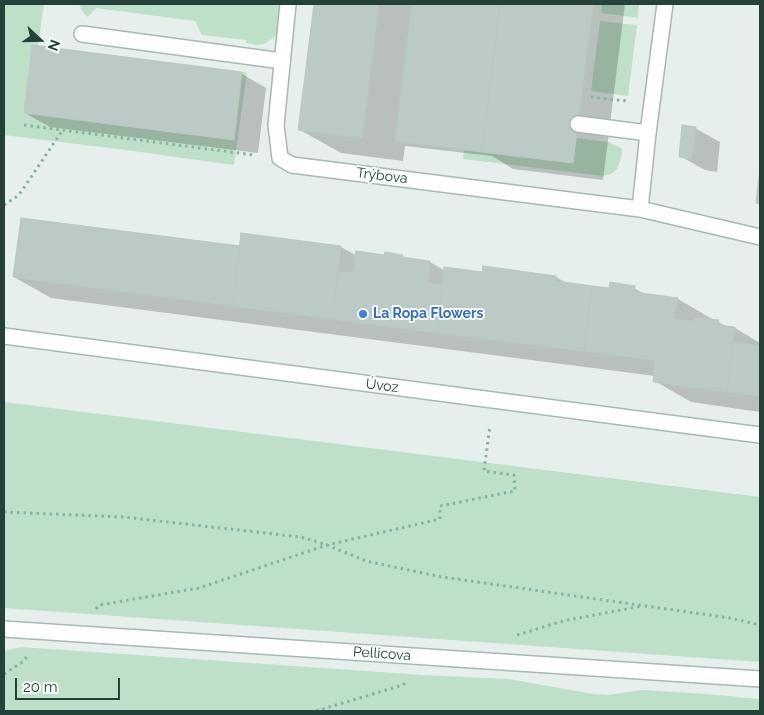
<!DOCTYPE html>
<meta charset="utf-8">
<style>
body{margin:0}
#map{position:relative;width:764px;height:715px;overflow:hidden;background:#e6efeb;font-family:Raleway,sans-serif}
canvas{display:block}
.frame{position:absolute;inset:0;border:5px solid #24423a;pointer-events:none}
.north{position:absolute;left:15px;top:15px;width:50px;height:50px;-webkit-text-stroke:4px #f7fbf9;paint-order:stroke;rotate:111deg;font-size:14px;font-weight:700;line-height:20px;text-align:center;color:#24423a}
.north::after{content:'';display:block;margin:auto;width:18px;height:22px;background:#24423a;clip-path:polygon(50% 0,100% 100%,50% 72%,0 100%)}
.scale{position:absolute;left:15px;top:678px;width:105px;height:22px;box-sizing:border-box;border:2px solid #24423a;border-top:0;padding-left:6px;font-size:15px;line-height:18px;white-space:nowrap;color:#24423a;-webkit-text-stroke:4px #f7fbf9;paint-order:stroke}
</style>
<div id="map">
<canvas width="764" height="715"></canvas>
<div class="frame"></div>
<div class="north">N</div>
<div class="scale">20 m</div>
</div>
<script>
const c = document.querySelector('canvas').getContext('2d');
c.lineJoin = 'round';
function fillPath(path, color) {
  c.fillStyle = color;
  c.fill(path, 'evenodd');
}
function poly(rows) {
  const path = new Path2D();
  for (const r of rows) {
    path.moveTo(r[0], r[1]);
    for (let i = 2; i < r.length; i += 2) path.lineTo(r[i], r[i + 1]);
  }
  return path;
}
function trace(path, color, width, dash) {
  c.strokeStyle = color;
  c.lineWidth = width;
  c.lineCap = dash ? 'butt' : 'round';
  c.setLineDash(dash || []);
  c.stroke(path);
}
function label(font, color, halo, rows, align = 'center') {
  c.font = font + ' Raleway,sans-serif';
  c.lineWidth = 4;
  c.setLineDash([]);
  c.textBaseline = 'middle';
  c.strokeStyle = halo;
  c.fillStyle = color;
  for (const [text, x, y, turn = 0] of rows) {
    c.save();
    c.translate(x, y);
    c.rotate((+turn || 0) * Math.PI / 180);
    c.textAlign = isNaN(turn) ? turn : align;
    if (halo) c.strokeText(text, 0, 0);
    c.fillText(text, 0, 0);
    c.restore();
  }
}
const green = poly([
 [4,4,44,4,38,46,32,45,24,113,233,140,242,72,247,73,234,165,126,150,4,135],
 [79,4,281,4,278,30,276,36,264,44,256,45,246,43,246,40,202,35,195,21,96,8,88,17,83,13],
 [602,4,639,4,638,18,601,13],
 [600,21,637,25,628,96,591,91],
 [576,138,609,142,622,149,621,159,617,169,611,174,603,176,463,159,464,150,573,163],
 [4,402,760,497,760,662,4,608],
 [21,647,423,675,509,679,593,694,608,695,641,690,706,694,760,699,760,711,4,711,4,651]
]);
const shadow = poly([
 [315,4,625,4,603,180,513,169,492,156,405,146,403,161,341,153,300,130],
 [242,74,266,88,258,153,50,127,25,113],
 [695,128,720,142,717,172,705,170,680,156],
 [242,234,341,247,357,256,402,256,408,259,430,262,445,271,556,277,568,284,610,290,634,288,646,295,678,299,714,320,730,328,735,328,760,343,760,412,691,402,655,381,655,376,51,298,14,277,241,247]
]);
const building = poly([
 [314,4,379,4,362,138,298,130,314,4],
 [412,4,500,4,482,152,395,141,412,4],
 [500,4,593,4,573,163,482,152,500,4],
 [32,45,242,72,234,140,24,113,32,45],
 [682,125,696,127,692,159,679,157,682,125],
 [760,168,760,204,756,203,760,168],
 [21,218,240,246,233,306,13,277,21,218],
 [241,233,341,246,332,319,233,306,241,233],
 [356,251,384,255,385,252,403,255,402,257,430,261,428,283,442,285,437,333,332,319,338,272,353,273,356,251],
 [483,266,556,276,556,281,592,286,584,351,437,333,444,267,482,272,483,266],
 [610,282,635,286,634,292,678,298,674,319,693,321,694,317,719,320,718,325,735,327,727,392,653,382,655,360,584,351,592,286,609,288,610,282],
 [733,342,760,346,760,396,727,392,733,342]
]);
const path = poly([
 [591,97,627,101],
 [24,125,254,155],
 [4,205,19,195,62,131],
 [4,512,123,517,301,537,327,545,366,561,442,577,730,618,760,625],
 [96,609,99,605,199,588,327,545,440,519,440,506,515,491,514,475,484,471,490,425],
 [517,635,563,621,642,606],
 [4,674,21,663,27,657],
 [316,711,403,685,405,683]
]);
const lane = poly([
 [82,34,282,61],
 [578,124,648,133]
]);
const street = poly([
 [288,4,276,125,280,158,292,165,640,209,760,237],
 [640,209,648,133,665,4],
 [4,629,760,679]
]);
const secondary = poly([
 [4,336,760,435]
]);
const markers = [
 [363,314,5,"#3f7fe0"]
];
const streetNames = [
 ["Trýbova",382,176,7],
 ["Úvoz",382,386,7],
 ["Pellicova",382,654,4]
];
const shopNames = [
 ["La Ropa Flowers",373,314]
];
fillPath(green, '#bfe0c8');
fillPath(shadow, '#0003');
fillPath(building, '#bbcac4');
trace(building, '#b8c9c2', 1);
trace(lane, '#a8b8b2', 18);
trace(street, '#a8b8b2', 18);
trace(secondary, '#a4bbb3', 18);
trace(path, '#86b3a5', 3, [2.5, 4]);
trace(lane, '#fff', 15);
trace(street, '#fff', 15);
trace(secondary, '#fff', 15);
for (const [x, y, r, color] of markers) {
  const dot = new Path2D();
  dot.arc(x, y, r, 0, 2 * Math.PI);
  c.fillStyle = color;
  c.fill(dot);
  trace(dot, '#f7fbf9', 2);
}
label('14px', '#24423a', '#f7fbf9', streetNames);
label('bold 14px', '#366cbe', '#f7fbf9', shopNames, 'left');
</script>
